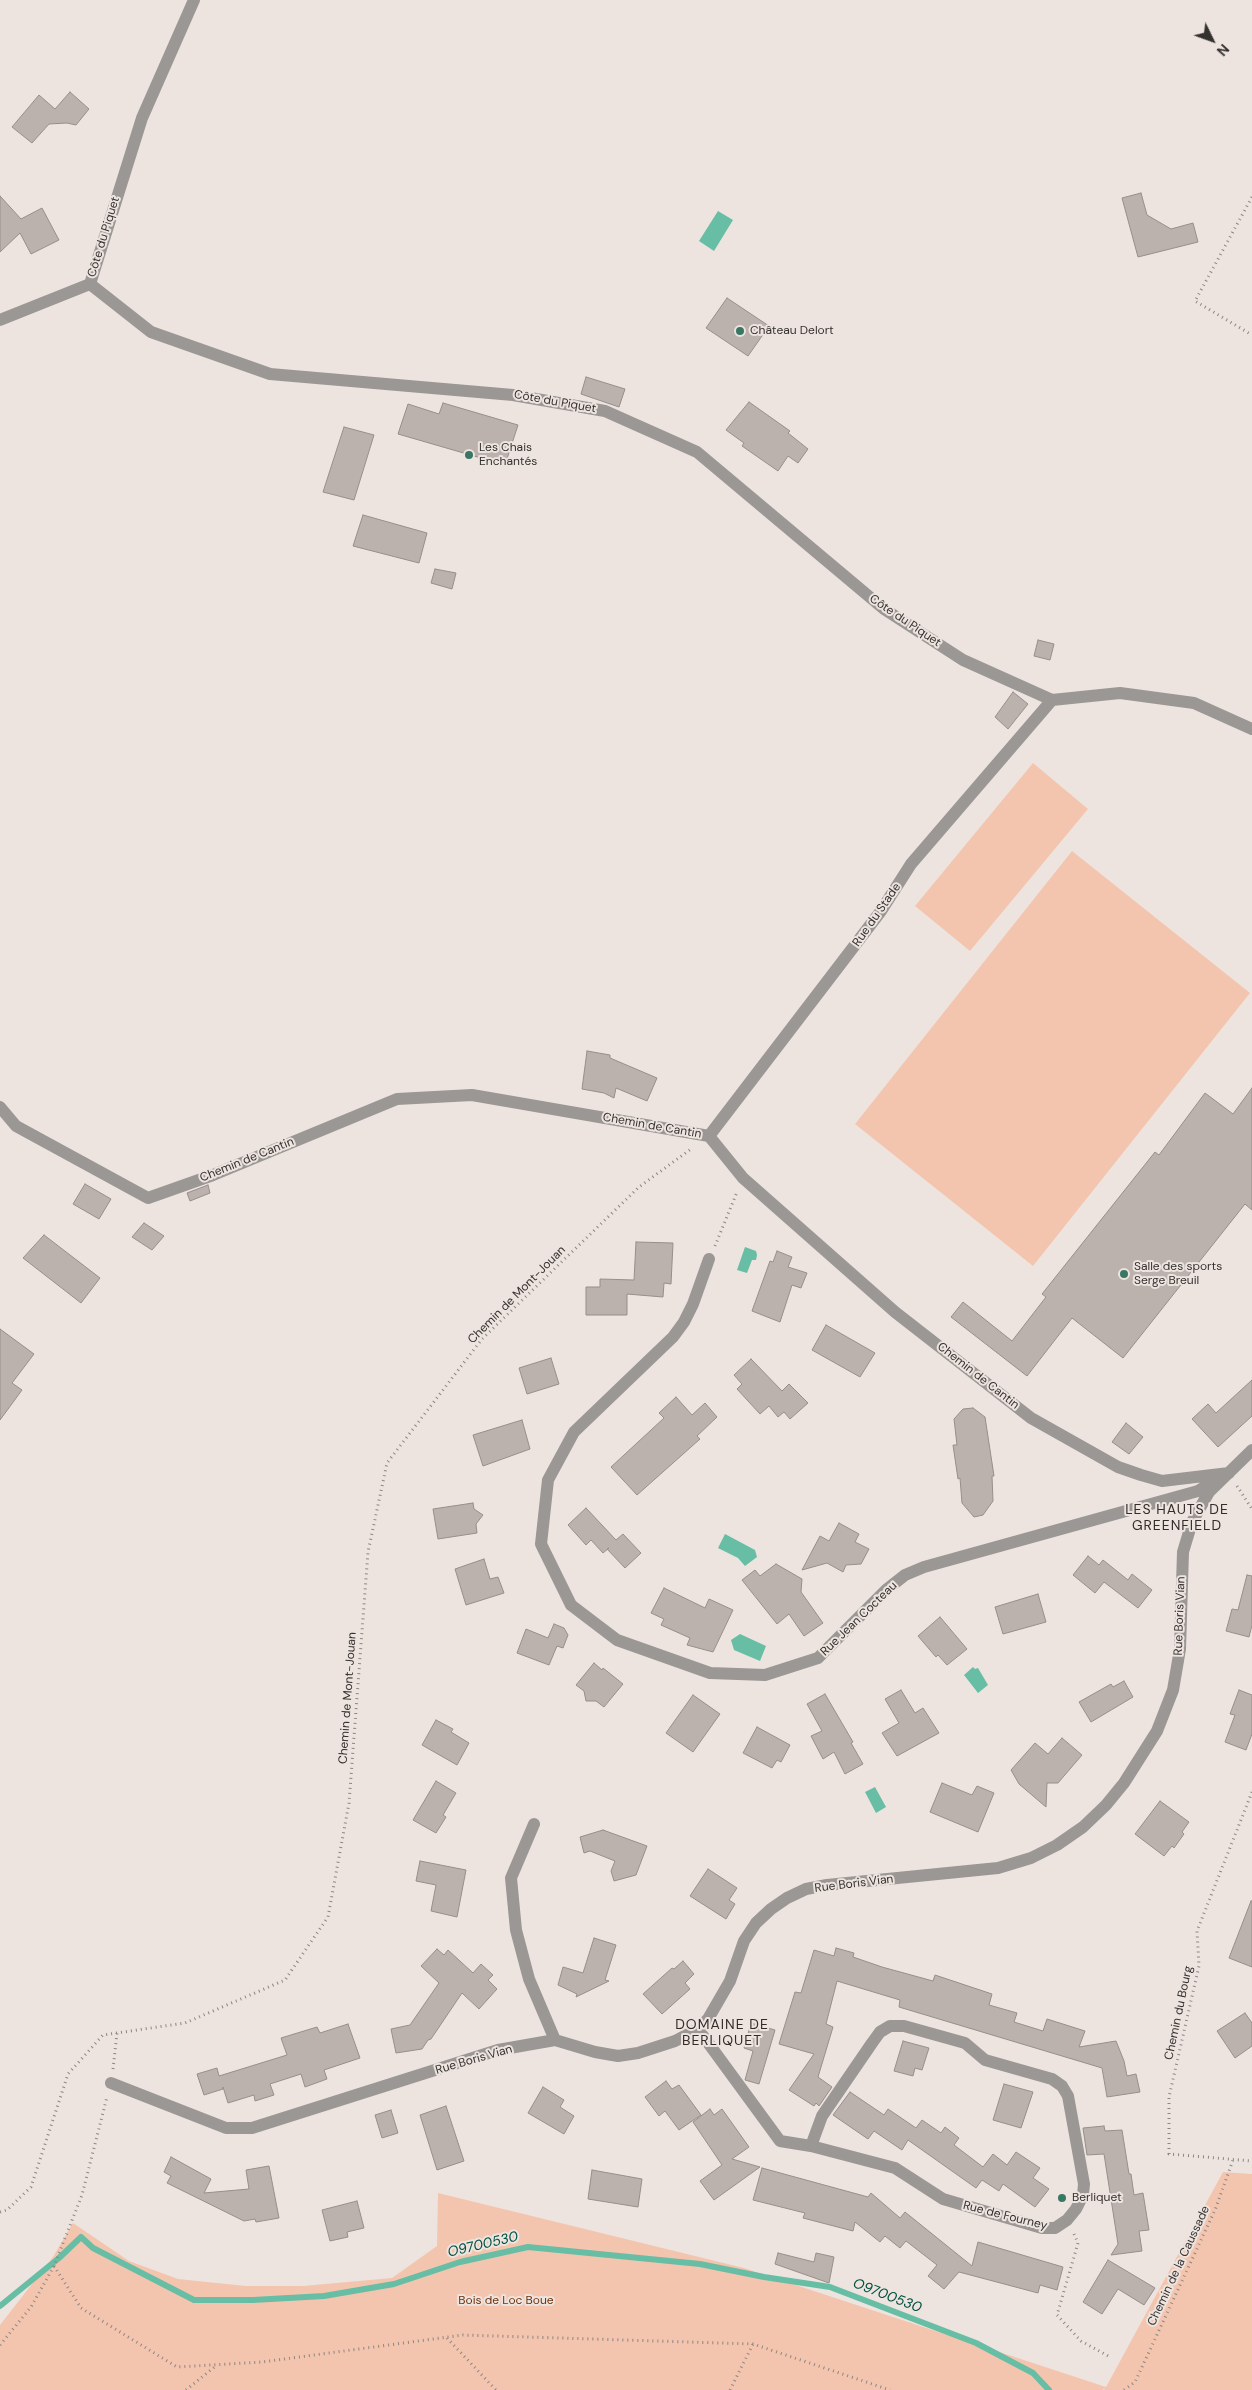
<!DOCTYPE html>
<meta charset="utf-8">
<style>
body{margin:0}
#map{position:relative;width:1252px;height:2390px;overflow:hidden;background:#ede4df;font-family:"DM Sans",sans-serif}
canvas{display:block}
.north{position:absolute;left:1187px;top:15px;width:50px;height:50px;-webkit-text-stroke:4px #ede4df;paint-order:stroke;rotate:132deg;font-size:14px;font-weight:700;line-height:20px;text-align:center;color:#34312f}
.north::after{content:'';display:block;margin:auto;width:18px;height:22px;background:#34312f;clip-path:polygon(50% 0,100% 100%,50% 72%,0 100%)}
</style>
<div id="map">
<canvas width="1252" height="2390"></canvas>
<div class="north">N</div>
</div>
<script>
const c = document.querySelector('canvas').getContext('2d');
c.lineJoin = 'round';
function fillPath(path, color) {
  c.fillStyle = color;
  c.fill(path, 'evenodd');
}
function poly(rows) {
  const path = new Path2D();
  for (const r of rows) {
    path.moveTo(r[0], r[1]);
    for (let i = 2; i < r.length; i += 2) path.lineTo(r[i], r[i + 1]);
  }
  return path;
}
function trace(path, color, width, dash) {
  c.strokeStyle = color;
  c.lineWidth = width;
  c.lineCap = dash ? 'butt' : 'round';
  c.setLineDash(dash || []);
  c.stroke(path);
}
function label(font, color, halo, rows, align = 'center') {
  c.font = font + ' "DM Sans",sans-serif';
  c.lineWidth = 4;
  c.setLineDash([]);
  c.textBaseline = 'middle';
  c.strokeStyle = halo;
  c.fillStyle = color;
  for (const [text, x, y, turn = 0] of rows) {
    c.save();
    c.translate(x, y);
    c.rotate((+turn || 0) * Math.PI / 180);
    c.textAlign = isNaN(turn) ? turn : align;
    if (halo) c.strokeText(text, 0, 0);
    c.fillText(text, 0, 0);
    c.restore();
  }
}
const green = poly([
 [1033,763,1088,809,970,951,915,906],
 [1072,851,1250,993,1033,1266,855,1124],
 [1223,2172,1252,2174,1252,2390,1104,2390,1105,2388,1103,2390,0,2390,0,2325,53,2257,73,2223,129,2261,178,2279,246,2286,303,2286,392,2278,437,2246,438,2193,744,2268,1106,2387]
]);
const water = poly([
 [718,211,733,220,714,251,699,241],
 [745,1247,756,1251,757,1255,756,1260,752,1260,747,1273,737,1270],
 [725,1534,755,1550,757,1557,745,1566,738,1558,718,1548],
 [740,1634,766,1646,760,1661,734,1650,731,1640],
 [973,1667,975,1669,978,1668,988,1685,978,1693,964,1675],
 [875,1787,886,1807,876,1813,865,1792]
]);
const stream = poly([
 [0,2306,59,2258,81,2237,93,2248,194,2300,253,2300,324,2296,394,2284,460,2262,528,2247,700,2264,764,2277,830,2287,976,2343,1033,2373,1049,2390]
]);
const building = poly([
 [70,92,89,109,76,125,67,123,49,124,32,143,12,127,39,95,55,109,70,92],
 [1141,193,1147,215,1171,229,1193,223,1198,242,1138,257,1122,198,1141,193],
 [0,196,21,219,42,208,59,240,31,254,20,233,0,252,0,196],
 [727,298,769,326,748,356,706,328,727,298],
 [586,377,625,389,619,407,581,394,586,377],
 [749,402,790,431,788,433,808,449,798,463,788,456,778,471,742,446,744,443,726,430,749,402],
 [443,403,518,425,505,465,398,434,408,404,439,414,443,403],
 [344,427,374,435,354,500,323,492,344,427],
 [363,515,427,533,419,563,353,546,363,515],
 [435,569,456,573,452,589,431,583,435,569],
 [1038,640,1054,644,1050,660,1034,656,1038,640],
 [1013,692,1028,704,1008,729,995,717,1013,692],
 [587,1051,610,1055,610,1058,657,1078,647,1101,616,1088,614,1098,604,1093,582,1089,587,1051],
 [1252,1088,1252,1210,1245,1204,1123,1358,1072,1318,1027,1376,951,1317,963,1302,1012,1341,1046,1297,1042,1294,1155,1152,1159,1155,1205,1093,1233,1114,1252,1088],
 [85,1184,111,1199,99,1219,73,1204,85,1184],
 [208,1185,210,1193,190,1201,187,1193,208,1185],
 [144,1223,164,1236,152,1250,132,1237,144,1223],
 [44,1235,100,1278,81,1303,23,1258,44,1235],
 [636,1242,673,1243,671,1284,664,1283,663,1297,627,1294,627,1315,586,1315,586,1287,600,1287,600,1279,634,1280,636,1242],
 [777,1251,792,1257,788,1267,807,1273,801,1288,792,1285,780,1322,752,1311,770,1261,773,1262,777,1251],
 [826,1325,875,1353,860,1377,812,1350,826,1325],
 [0,1329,34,1354,12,1383,22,1390,0,1420,0,1329],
 [551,1358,559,1384,527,1394,519,1368,551,1358],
 [751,1359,782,1391,789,1384,808,1403,790,1419,784,1412,778,1417,769,1406,760,1414,737,1389,742,1384,734,1375,751,1359],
 [1252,1380,1252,1416,1218,1447,1192,1419,1208,1404,1216,1413,1252,1380],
 [676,1397,692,1415,705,1403,717,1417,697,1436,700,1439,637,1495,611,1467,664,1418,659,1413,676,1397],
 [973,1408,985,1417,994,1476,992,1476,993,1501,983,1515,974,1517,962,1503,960,1478,958,1479,953,1445,957,1445,954,1419,963,1409,973,1408],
 [522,1420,530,1449,483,1466,473,1435,522,1420],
 [1126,1423,1143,1437,1129,1454,1112,1442,1126,1423],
 [473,1503,474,1509,483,1515,476,1524,477,1533,438,1539,433,1509,473,1503],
 [586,1508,616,1540,623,1534,641,1553,625,1568,607,1549,609,1548,603,1553,591,1540,586,1545,568,1525,586,1508],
 [839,1523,859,1534,855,1542,869,1549,861,1564,846,1565,843,1572,827,1563,802,1570,820,1536,829,1541,839,1523],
 [1088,1556,1099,1565,1103,1560,1128,1580,1132,1574,1152,1590,1138,1608,1104,1582,1095,1593,1073,1575,1088,1556],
 [484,1559,490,1579,498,1577,504,1593,466,1605,455,1569,484,1559],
 [776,1564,802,1579,801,1592,823,1623,804,1636,789,1614,777,1624,742,1580,755,1570,760,1576,776,1564],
 [1247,1575,1252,1576,1252,1625,1249,1637,1226,1631,1232,1609,1238,1610,1247,1575],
 [664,1588,705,1608,709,1599,733,1610,713,1652,687,1645,690,1638,661,1625,664,1619,651,1613,664,1588],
 [1038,1594,1046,1622,1003,1634,995,1607,1038,1594],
 [940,1617,967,1649,947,1665,938,1655,936,1657,918,1636,940,1617],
 [554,1624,564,1628,568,1635,563,1648,557,1646,549,1665,517,1653,526,1629,548,1638,554,1624],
 [594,1663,602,1670,603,1668,623,1684,604,1707,596,1701,586,1701,584,1691,576,1685,594,1663],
 [1124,1681,1133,1697,1091,1722,1079,1702,1111,1684,1113,1687,1124,1681],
 [901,1690,915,1713,923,1708,939,1733,897,1756,882,1733,899,1723,885,1699,901,1690],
 [1239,1690,1252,1695,1252,1734,1246,1750,1225,1742,1235,1715,1230,1714,1239,1690],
 [825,1694,853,1742,851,1743,863,1764,845,1774,834,1752,823,1759,811,1736,822,1731,807,1704,825,1694],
 [693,1695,720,1714,693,1752,666,1733,693,1695],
 [436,1720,453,1729,451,1732,469,1743,457,1765,422,1745,436,1720],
 [757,1727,790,1745,781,1762,777,1760,772,1768,743,1753,757,1727],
 [1062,1738,1082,1755,1058,1783,1047,1783,1046,1807,1019,1784,1011,1770,1035,1743,1048,1754,1062,1738],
 [436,1781,456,1793,443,1815,446,1817,436,1833,413,1820,436,1781],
 [942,1783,972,1795,977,1786,994,1793,978,1832,930,1812,942,1783],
 [1160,1801,1189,1822,1182,1832,1184,1834,1174,1848,1172,1846,1164,1856,1135,1834,1160,1801],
 [603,1830,647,1846,636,1875,614,1881,611,1871,615,1861,590,1851,584,1853,580,1837,603,1830],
 [420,1861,466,1870,457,1917,431,1911,436,1885,416,1881,420,1861],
 [708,1869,737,1888,729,1900,735,1904,726,1919,690,1896,708,1869],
 [1251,1901,1252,1901,1252,1967,1229,1958,1251,1901],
 [594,1938,616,1945,605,1980,609,1981,576,1997,577,1994,558,1985,563,1967,583,1973,594,1938],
 [836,1948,854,1953,853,1957,882,1967,933,1981,935,1975,992,1994,989,2005,1017,2013,1014,2022,1043,2031,1047,2019,1085,2031,1079,2047,1116,2041,1124,2061,1127,2076,1136,2074,1140,2092,1107,2097,1102,2068,899,2007,900,2000,837,1981,826,2024,833,2027,818,2077,832,2087,819,2106,816,2103,814,2106,789,2090,814,2054,779,2044,795,1992,801,1993,814,1950,834,1956,836,1948],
 [437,1949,444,1955,448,1950,473,1973,481,1964,493,1975,488,1980,497,1989,479,2009,462,1993,431,2039,428,2040,422,2049,396,2053,391,2029,410,2025,439,1983,421,1966,437,1949],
 [683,1961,694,1974,685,1983,690,1989,662,2014,643,1994,672,1968,674,1969,683,1961],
 [1245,2013,1252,2023,1252,2046,1235,2058,1217,2031,1245,2013],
 [751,2023,775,2030,759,2084,745,2080,753,2051,744,2048,751,2023],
 [348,2024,360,2058,324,2070,327,2079,305,2087,301,2074,270,2084,274,2095,255,2101,254,2095,228,2103,223,2087,223,2089,204,2095,197,2074,217,2068,219,2076,287,2055,281,2038,317,2027,320,2033,348,2024],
 [903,2041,929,2048,922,2070,915,2068,913,2076,894,2071,903,2041],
 [666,2081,672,2089,679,2085,701,2115,679,2130,665,2111,659,2116,645,2097,666,2081],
 [1004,2084,1033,2092,1021,2128,993,2120,1004,2084],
 [543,2087,564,2100,560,2107,574,2116,564,2134,528,2113,543,2087],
 [850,2092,884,2115,888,2109,916,2128,922,2120,941,2133,945,2127,959,2138,954,2145,983,2167,993,2154,1007,2165,1016,2152,1040,2168,1033,2178,1049,2189,1035,2207,1003,2184,999,2191,982,2180,976,2188,908,2140,902,2150,874,2131,868,2139,833,2115,850,2092],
 [446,2106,464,2161,437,2170,420,2115,446,2106],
 [710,2109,714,2115,722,2109,749,2147,732,2159,760,2167,714,2200,700,2181,722,2165,693,2122,710,2109],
 [391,2110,398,2133,382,2138,375,2115,391,2110],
 [1104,2126,1105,2131,1122,2130,1129,2174,1131,2174,1134,2195,1143,2193,1149,2230,1139,2231,1142,2251,1111,2255,1118,2244,1104,2154,1087,2155,1083,2128,1104,2126],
 [171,2157,211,2179,204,2193,249,2189,246,2170,269,2166,279,2218,256,2222,255,2219,244,2221,167,2183,171,2176,164,2172,171,2157],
 [762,2168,868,2197,871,2193,900,2218,905,2212,972,2266,978,2242,1063,2267,1057,2290,1040,2285,1038,2293,959,2272,944,2289,928,2276,937,2265,906,2241,900,2248,885,2236,880,2242,855,2222,853,2231,803,2218,805,2213,753,2200,762,2168],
 [592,2170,642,2179,638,2207,588,2199,592,2170],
 [357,2201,364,2228,347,2232,348,2237,330,2241,322,2210,357,2201],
 [778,2253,814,2262,816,2253,834,2257,829,2283,775,2264,778,2253],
 [1108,2260,1155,2288,1144,2305,1118,2289,1102,2314,1083,2302,1108,2260]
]);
const path = poly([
 [1252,197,1195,301,1252,335],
 [715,1246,737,1192],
 [1237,1486,1252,1509],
 [1252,1792,1197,1931,1199,1966,1169,2097,1169,2154,1252,2161],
 [113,2069,117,2033],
 [0,2212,7,2210,31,2187,68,2074,103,2035,185,2023,285,1980,328,1917,349,1803,368,1552,387,1463,482,1339,639,1187,691,1149],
 [1074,2234,1078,2243,1057,2315,1081,2341,1110,2357],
 [54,2266,81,2308,177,2367,262,2362,463,2335,753,2344,890,2390],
 [447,2338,496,2390],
 [0,2345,31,2307,54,2266,82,2195,107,2097],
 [186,2390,217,2365],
 [730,2390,753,2344],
 [1124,2390,1135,2382,1215,2210,1233,2160]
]);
const minor = poly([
 [194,0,142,118,90,284,151,332,270,374,513,395,605,411,697,452,884,609,963,660,1052,700,1120,693,1194,703,1252,729],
 [0,320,90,284],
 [0,1107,16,1126,148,1198,213,1175,397,1099,472,1095,709,1136,743,1178,895,1312,1031,1418,1118,1467,1141,1475,1162,1481,1229,1473],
 [709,1136,881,911,911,864,1052,700],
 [709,1259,693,1304,684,1322,673,1337,574,1432,548,1480,541,1544,571,1605,617,1640,710,1673,765,1675,818,1658,886,1590,905,1575,924,1567,1198,1491,1213,1482],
 [534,1824,511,1878,516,1930,529,1979,555,2040],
 [698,2029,780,2141,811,2146,822,2116,872,2043,880,2032,890,2026,904,2026,965,2043,985,2060,1052,2079,1062,2086,1068,2096,1084,2184,1083,2195,1076,2209,1067,2220,1055,2228,1042,2228,943,2199,895,2168,811,2146],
 [111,2083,226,2128,252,2128,498,2050,555,2040,595,2052,618,2056,638,2053,675,2041,698,2029,708,2019,730,1981,744,1941,756,1923,771,1909,787,1898,806,1889,827,1885,998,1868,1031,1858,1057,1845,1083,1827,1106,1805,1124,1783,1157,1731,1173,1690,1180,1649,1183,1552,1192,1522,1209,1492,1252,1450]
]);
const markers = [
 [740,331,5,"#387766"],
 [469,455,5,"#387766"],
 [1124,1274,5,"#387766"],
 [1062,2198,5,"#387766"]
];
const streetNames = [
 ["Côte du Piquet",104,237,-73],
 ["Côte du Piquet",555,402,10],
 ["Côte du Piquet",905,621,34],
 ["Rue du Stade",877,915,-55],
 ["Chemin de Cantin",652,1126,10],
 ["Chemin de Cantin",247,1160,-22],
 ["Chemin de Mont-Jouan",517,1295,-45],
 ["Chemin de Cantin",978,1376,38],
 ["Rue Boris Vian",1180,1616,-88],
 ["Rue Jean Cocteau",859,1619,-44],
 ["Chemin de Mont-Jouan",348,1698,-86],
 ["Rue Boris Vian",854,1884,-7],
 ["Chemin du Bourg",1179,2013,-78],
 ["Rue Boris Vian",474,2060,-16],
 ["Rue de Fourney",1005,2216,14],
 ["Chemin de la Caussade",1179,2266,-65]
];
const poiNames = [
 ["Château Delort",750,331],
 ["Les Chais",479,448],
 ["Enchantés",479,462],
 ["Salle des sports",1134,1267],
 ["Serge Breuil",1134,1281],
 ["Berliquet",1072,2198]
];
const parkNames = [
 ["Bois de Loc Boue",506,2301]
];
const neighbourhoodNames = [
 ["LES HAUTS DE",1177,1510],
 ["GREENFIELD",1177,1526],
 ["DOMAINE DE",722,2025],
 ["BERLIQUET",722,2041]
];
const waterNames = [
 ["O9700530",483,2245,-13],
 ["O9700530",887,2296,21]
];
fillPath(green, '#f4c5ae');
fillPath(water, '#67bea5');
trace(stream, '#67bea5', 6);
fillPath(building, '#bbb2ad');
trace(building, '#978e8a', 1);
trace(path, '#8c8683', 3, [1, 4]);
trace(minor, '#9b9795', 12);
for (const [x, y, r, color] of markers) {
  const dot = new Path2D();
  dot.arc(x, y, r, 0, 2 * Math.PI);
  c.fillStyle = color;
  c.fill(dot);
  trace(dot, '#ede4df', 2);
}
label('12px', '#34312f', '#ede4df', streetNames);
label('12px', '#34312f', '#ede4df', poiNames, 'left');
label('12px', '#6f320c', '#ede4df', parkNames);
c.letterSpacing = '1px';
label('14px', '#332c28', '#ede4df', neighbourhoodNames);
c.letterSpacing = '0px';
label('italic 14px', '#015040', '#ede4df', waterNames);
</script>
